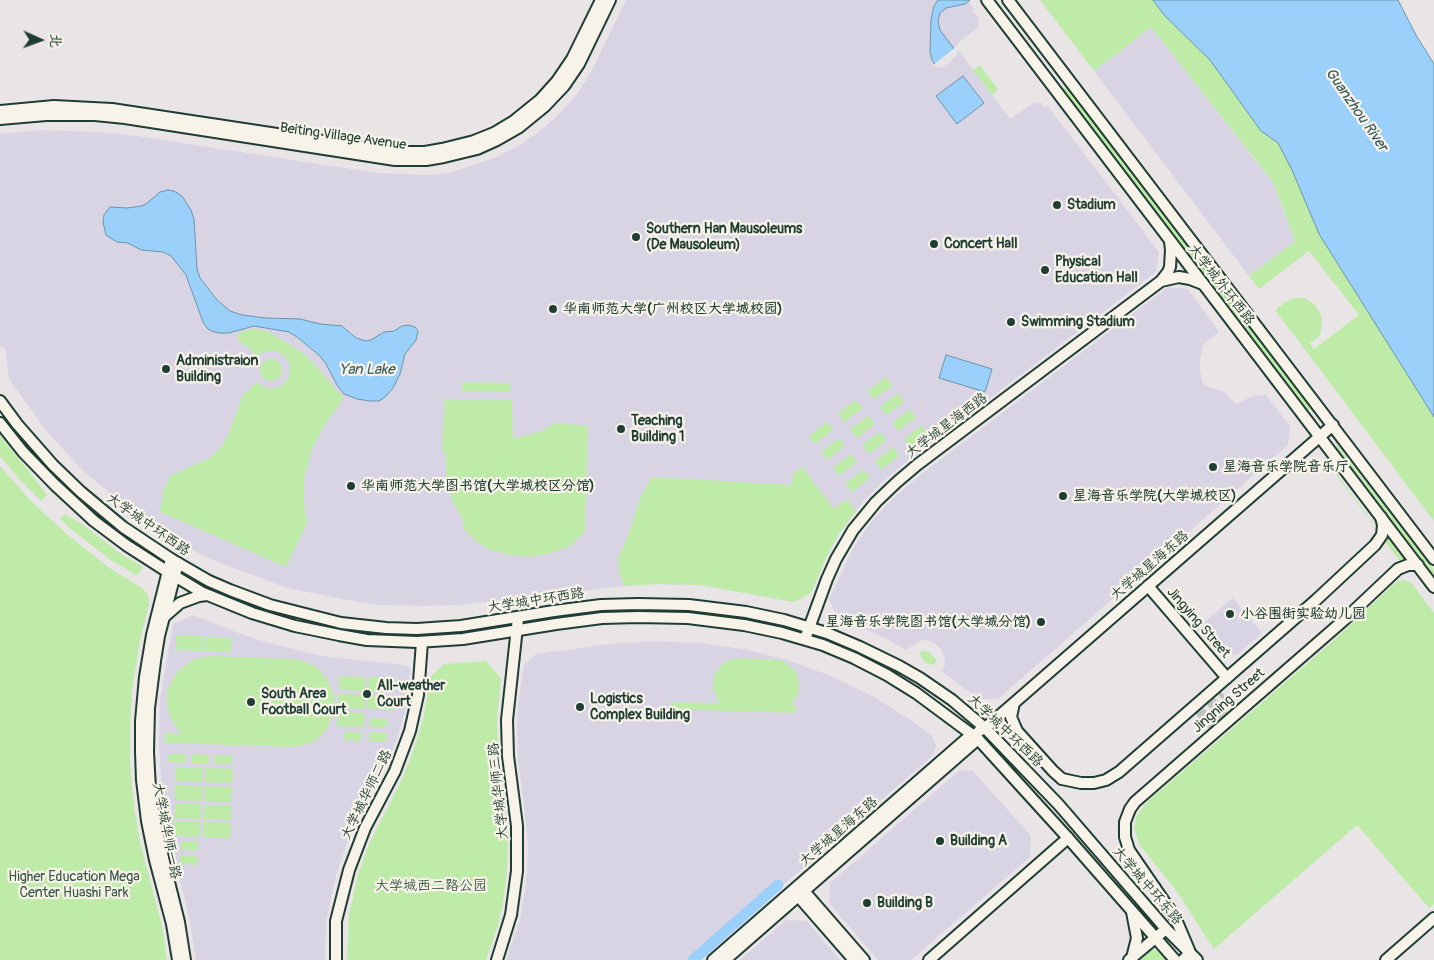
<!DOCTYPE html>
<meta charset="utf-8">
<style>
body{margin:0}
#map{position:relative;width:1434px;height:960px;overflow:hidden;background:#e9e5e6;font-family:Pangolin,"LXGW WenKai TC",sans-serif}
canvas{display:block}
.north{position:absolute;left:15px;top:15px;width:50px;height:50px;-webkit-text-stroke:4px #f7f3e8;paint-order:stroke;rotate:92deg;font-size:14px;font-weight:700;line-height:20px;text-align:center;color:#1f3d34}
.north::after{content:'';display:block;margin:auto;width:18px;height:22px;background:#1f3d34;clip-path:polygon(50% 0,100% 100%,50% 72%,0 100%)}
</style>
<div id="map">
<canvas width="1434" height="960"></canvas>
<div class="north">北</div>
</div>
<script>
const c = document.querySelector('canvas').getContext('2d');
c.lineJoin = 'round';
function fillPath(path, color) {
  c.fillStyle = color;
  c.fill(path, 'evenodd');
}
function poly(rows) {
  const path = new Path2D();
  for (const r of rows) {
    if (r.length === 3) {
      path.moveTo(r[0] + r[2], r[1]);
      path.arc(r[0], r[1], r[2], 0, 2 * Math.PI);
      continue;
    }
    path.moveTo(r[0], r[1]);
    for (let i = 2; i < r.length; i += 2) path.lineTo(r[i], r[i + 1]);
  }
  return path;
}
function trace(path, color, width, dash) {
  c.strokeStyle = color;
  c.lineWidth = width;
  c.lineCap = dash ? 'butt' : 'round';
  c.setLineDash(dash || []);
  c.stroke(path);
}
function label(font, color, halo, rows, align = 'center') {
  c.font = font + ' Pangolin,"LXGW WenKai TC",sans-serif';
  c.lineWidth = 4.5;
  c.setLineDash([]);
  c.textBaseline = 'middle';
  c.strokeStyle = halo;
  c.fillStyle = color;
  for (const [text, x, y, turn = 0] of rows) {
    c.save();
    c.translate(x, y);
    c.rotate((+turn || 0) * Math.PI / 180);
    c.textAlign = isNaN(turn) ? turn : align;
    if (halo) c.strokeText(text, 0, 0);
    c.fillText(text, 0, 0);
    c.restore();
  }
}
const built = poly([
 [626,0,968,0,975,10,973,11,979,19,978,27,957,44,956,47,1010,119,1034,103,1042,103,1044,107,1047,105,1159,252,1156,272,906,462,880,484,862,503,839,534,823,562,811,593,794,602,701,585,643,584,459,605,422,606,377,605,358,602,287,588,226,565,200,554,147,523,122,503,81,469,45,429,9,379,5,347,0,347,0,134,44,130,98,132,137,136,377,173,431,175,452,172,494,158,522,144,541,130,559,114,577,94,591,72],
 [1151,27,1273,183,1295,241,1249,276,1094,71],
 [1168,287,1188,289,1219,332,1203,344,1200,361,1200,371,1203,384,1206,386,1223,391,1236,404,1253,396,1266,395,1290,426,1288,445,998,699,979,699,942,672,945,665,944,656,941,649,933,642,926,640,920,641,906,650,887,639,837,617,829,599,852,550,871,522,892,499,923,473],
 [1233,598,1262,633,1237,655,1219,655,1196,629],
 [193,615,249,637,273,644,322,656,403,665,408,666,410,670,409,685,405,711,397,739,384,770,355,824,345,848,336,876,326,921,325,960,196,960,189,916,166,825,162,794,159,742,160,699,173,624],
 [652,641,701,643,749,650,787,660,829,675,876,698,918,725,932,736,936,745,935,750,931,757,781,887,777,883,689,960,506,960,520,920,525,891,527,871,528,844,526,823,518,759,517,727,518,704,524,665,536,654,610,644],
 [960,770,973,771,1031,836,1030,857,911,960,878,960,829,903,830,883],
 [786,920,807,921,840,960,740,960]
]);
const green = poly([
 [1040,0,1153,0,1165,16,1210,60,1261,131,1278,143,1390,347,1434,417,1434,521,1275,310,1285,302,1296,298,1305,298,1314,304,1321,315,1322,324,1320,334,1318,338,1310,343,1314,349,1359,315,1309,251,1259,289,1249,276,1295,241,1273,182,1151,27,1094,71],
 [980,65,998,90,992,95,973,70],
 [1066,87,1069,87,1311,406,1311,409,1306,410,1065,92,1064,88],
 [252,329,267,331,305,354,344,398,323,427,311,452,304,479,304,503,307,523,286,567,160,512,164,489,170,476,210,458,222,446,228,435,243,395,257,382,266,388,273,389,283,385,289,377,290,366,288,360,283,355,277,351,270,351,263,352,258,357,245,345,238,342,238,333],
 [271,370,11],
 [886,377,892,386,874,399,868,391],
 [462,382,510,383,510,392,462,391],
 [898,393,904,402,886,415,880,407],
 [445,399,512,399,513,438,532,434,543,430,555,423,588,426,585,531,570,546,551,553,530,557,511,555,490,550,477,542,464,529,463,519,454,504,446,483,446,453,442,450],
 [856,400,863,408,844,422,838,413],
 [910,409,916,418,898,431,892,423],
 [868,416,875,424,857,438,850,429],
 [827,422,833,430,815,444,809,436],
 [922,425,928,434,910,447,904,439],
 [880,432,887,440,869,454,862,445],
 [0,436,32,475,47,495,41,501,20,480,0,456],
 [839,438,845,446,827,460,821,452],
 [1336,445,1338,446,1434,570,1434,579,1335,448],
 [893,447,899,456,881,470,875,461],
 [851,454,857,462,839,476,833,468],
 [1330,465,1376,526,1375,526,1329,466],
 [0,466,33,503,68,535,108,567,142,588,148,595,149,604,140,641,132,691,130,729,130,763,134,807,140,842,162,926,167,960,0,960],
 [802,467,834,509,847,499,856,511,839,534,827,556,811,593,794,602,701,585,663,584,624,586,619,572,618,559,630,531,640,498,652,477,792,485,793,474],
 [863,470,870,478,852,492,845,483],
 [65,514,82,524,118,552,143,567,138,575,136,575,112,561,72,530,60,519],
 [1387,534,1407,561,1401,563,1384,540],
 [1404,580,1409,582,1413,585,1434,613,1434,904,1429,908,1357,825,1214,949,1178,893,1139,844,1134,828,1137,815,1147,802,1332,642,1394,584,1399,581],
 [176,636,203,636,203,651,176,650],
 [205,637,232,638,231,652,204,651],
 [921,651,927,651,931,654,936,659,935,664,931,665,925,662,921,657,920,654],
 [212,656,295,659,303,661,315,666,328,680,334,695,335,709,328,727,323,734,311,743,293,747,165,743,165,733,181,734,171,719,167,706,167,692,174,677,180,669,191,661,198,658],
 [740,658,778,660,784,662,790,666,795,671,799,682,798,695,791,705,796,706,796,713,670,709,670,702,720,703,713,690,714,676,717,670,725,662,734,659],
 [486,661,501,678,497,719,498,745,508,839,507,871,503,903,497,929,486,960,347,960,349,915,358,874,370,842,402,779,413,751,424,716,430,677,444,664],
 [339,676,366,677,365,691,339,690],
 [369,677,395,678,395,692,368,691],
 [338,694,365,695,365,709,338,708],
 [368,695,395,696,394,710,367,709],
 [338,712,365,713,364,727,337,726],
 [370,718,387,719,387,727,370,727],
 [344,732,361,732,361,741,344,740],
 [370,732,387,733,386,742,369,741],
 [169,754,186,754,186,763,168,762],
 [192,754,209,755,209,763,191,763],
 [215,755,232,756,232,764,214,764],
 [176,767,203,768,202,782,175,781],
 [206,768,233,769,232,783,205,782],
 [175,785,202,786,202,801,175,800],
 [205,786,232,787,231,802,205,801],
 [175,803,201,804,201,819,174,818],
 [204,805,231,805,231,820,204,819],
 [174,821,201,822,200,837,173,836],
 [204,822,231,823,230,838,203,837],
 [181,841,198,841,198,850,181,850],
 [180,855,197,856,197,865,180,864],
 [1153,949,1160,952,1167,960,1136,960,1146,951]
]);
const water = poly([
 [938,0,970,0,965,4,946,8,940,13,938,21,940,30,955,50,935,65,932,60,930,52,931,19,934,6,938,0],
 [1153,0,1398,0,1416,35,1434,64,1434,417,1319,234,1292,170,1278,143,1261,131,1210,60,1165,16,1153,0],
 [963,76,984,103,957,124,936,96,963,76],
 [168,190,174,191,182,196,191,210,194,219,197,269,200,278,217,300,230,311,242,315,266,318,300,319,320,324,342,326,356,338,366,341,371,340,384,332,394,331,402,326,408,325,415,327,418,331,416,340,405,354,400,374,393,388,385,397,379,401,370,401,357,399,344,394,337,385,326,364,320,356,297,337,289,332,254,326,229,333,219,333,211,331,207,328,203,322,186,275,171,256,163,252,141,250,128,243,117,242,106,235,103,222,104,215,110,207,127,208,141,206,146,204,160,192,168,190],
 [946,355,992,369,985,392,939,378,946,355]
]);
const pier = poly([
 [956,47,958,50,957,55,949,63,940,68,932,66]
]);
const river = poly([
 [693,960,778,885]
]);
const primaryTunnel = poly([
 [1198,717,1224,695],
 [1205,725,1231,703]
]);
const secondary = poly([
 [0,111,54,106,112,109,396,152,425,152,442,149,474,141,494,133,514,121,540,100,557,81,572,59,601,0],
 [0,119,46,115,95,115,125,118,395,160,426,160,444,157,477,149,497,140,518,128,545,106,564,86,579,64,610,0],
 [1161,281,1179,277,1190,279,1203,284],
 [171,559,152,635,145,677,141,721,141,752,142,780,147,821,155,860,172,924,178,960],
 [178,563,159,636,155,661,149,708,148,752,150,789,155,820,163,858,179,922,185,960],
 [1148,586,1227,678],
 [805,639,827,579,836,559,853,530,876,502,897,482,917,465,1161,281,1168,272,1170,267,1171,250,1170,241],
 [1062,779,1081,783,1094,783,1106,780,1119,772,1316,600,1375,545,1382,535,1383,525,1381,517],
 [1155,888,1129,850,1125,837,1125,822,1130,809,1135,802,1344,620,1398,569,1408,565,1418,565],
 [799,889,804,891,864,960],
 [797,891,798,896,854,960],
 [336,960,336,921,349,870,365,828,395,771,410,731,418,695,422,642],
 [497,960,511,915,517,871,517,826,508,756,507,720,518,618],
 [713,960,972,734],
 [725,960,978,739],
 [929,960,1068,838],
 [1129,960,1166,929],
 [1183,960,1190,953],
 [1386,960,1434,918]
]);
const primary = poly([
 [987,0,1434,587],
 [1008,0,1434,559],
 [0,401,17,424,53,465,81,492,123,527,171,559,209,581,230,590,270,605,341,623,386,628,417,629,461,626,554,611,601,605,638,604,689,605,746,612,784,620,827,633,860,647,899,666,920,678,952,700,985,728,1059,805,1166,929,1197,960],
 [0,423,23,452,54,484,94,521,126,545,168,572,203,593,252,613,295,626,339,635,367,640,417,642,463,639,556,624,602,618,638,617,688,618,744,625,782,633,823,645,854,658,887,675,916,693,978,739,1068,838,1175,960],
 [164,617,180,603,199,596,207,595],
 [1014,703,1011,717,1017,731,1053,771,1062,779],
 [979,731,985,728,1014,703,1333,425],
 [1155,888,1175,917,1189,950],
 [1132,958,1137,938,1132,912]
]);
const markers = [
 [1057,205,5,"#1f3d34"],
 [636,237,5,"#1f3d34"],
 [934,244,5,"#1f3d34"],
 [1045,270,5,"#1f3d34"],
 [553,309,5,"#1f3d34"],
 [1011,322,5,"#1f3d34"],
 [166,369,5,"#1f3d34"],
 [621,429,5,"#1f3d34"],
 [1213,467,5,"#1f3d34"],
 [351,486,5,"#1f3d34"],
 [1063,496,5,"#1f3d34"],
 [1230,614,5,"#1f3d34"],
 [1041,622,5,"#1f3d34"],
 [367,694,5,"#1f3d34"],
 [251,702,5,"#1f3d34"],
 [580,707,5,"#1f3d34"],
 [940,841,5,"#1f3d34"],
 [867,903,5,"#1f3d34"]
];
const streetNames = [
 ["Beiting Village Avenue",343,137,8],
 ["大学城外环西路",1221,285,52],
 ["大学城星海西路",947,426,-37],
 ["大学城中环西路",148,525,35],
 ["大学城星海东路",1150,566,-41],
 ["大学城中环西路",536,601,-9],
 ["Jingying Street",1198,623,49],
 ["Jingning Street",1229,701,-41],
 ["大学城中环西路",1005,731,44],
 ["大学城华师三路",499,791,-96],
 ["大学城华师二路",367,795,-64],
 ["大学城华师一路",166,831,79],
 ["大学城星海东路",839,832,-41],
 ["大学城中环东路",1147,886,49]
];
const poiNames = [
 ["Stadium",1067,205],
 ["Southern Han Mausoleums",646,229],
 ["(De Mausoleum)",646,245],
 ["Concert Hall",944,244],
 ["Physical",1055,262],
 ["Education Hall",1055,278],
 ["华南师范大学(广州校区大学城校园)",563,309],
 ["Swimming Stadium",1021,322],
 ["Administraion",176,361],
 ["Building",176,377],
 ["Teaching",631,421],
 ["Building 1",631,437],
 ["星海音乐学院音乐厅",1223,467],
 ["华南师范大学图书馆(大学城校区分馆)",361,486],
 ["星海音乐学院(大学城校区)",1073,496],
 ["小谷围街实验幼儿园",1240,614],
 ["星海音乐学院图书馆(大学城分馆)",1031,622,"right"],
 ["All-weather",377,686],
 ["Court",377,702],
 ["South Area",261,694],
 ["Football Court",261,710],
 ["Logistics",590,699],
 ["Complex Building",590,715],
 ["Building A",950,841],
 ["Building B",877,903]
];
const parkNames = [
 ["Higher Education Mega",74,877],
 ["Center Huashi Park",74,893],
 ["大学城西二路公园",431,886]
];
const waterNames = [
 ["Guanzhou River",1356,110,55],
 ["Yan Lake",367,370]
];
fillPath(built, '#d8d4e4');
fillPath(green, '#bfeba8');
fillPath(water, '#9ad0f9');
trace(water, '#6995aa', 1);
fillPath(pier, '#e9e5e6');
trace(river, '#9ad0f9', 11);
trace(primaryTunnel, '#c1c3c2', 10, [10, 5]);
trace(secondary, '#1f3d34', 14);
trace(primary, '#1f3d34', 14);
trace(secondary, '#f7f3e8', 10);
trace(primary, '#f7f3e8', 10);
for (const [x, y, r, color] of markers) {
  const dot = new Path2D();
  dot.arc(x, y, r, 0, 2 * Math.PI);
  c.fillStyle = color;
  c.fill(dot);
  trace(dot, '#f7f3e8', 2);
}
label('14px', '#1f3d34', '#f7f3e8', streetNames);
label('bold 14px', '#1f3d34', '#f7f3e8', poiNames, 'left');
label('14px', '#375745', '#f7f3e8', parkNames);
label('italic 15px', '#385a5b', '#f7f3e8', waterNames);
</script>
